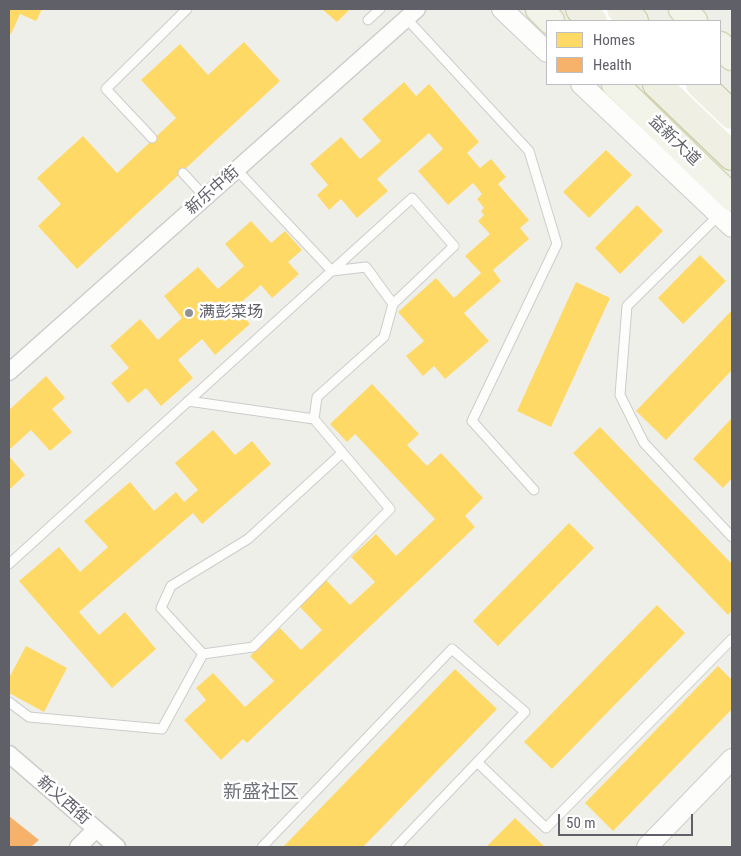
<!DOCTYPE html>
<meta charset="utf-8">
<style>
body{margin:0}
#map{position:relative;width:741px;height:856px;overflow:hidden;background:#efefea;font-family:"Roboto Condensed",sans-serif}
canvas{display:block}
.frame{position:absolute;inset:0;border:10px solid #5f6068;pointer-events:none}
.legend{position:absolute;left:546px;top:20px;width:175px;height:65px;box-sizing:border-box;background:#fff;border:1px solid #bfbfc3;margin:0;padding:6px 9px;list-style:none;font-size:15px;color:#5f6068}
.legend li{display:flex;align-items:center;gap:10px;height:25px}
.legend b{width:25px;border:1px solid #bfbfc3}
.scale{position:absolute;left:558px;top:814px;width:135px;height:22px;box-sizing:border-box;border:2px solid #5f6068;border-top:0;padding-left:6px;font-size:15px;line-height:18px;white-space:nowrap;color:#5f6068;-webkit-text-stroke:4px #fff;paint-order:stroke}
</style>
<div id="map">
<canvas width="741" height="856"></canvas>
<div class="frame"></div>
<ul class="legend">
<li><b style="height:14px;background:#ffd966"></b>Homes</li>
<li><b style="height:14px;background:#f6b26b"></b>Health</li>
</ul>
<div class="scale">50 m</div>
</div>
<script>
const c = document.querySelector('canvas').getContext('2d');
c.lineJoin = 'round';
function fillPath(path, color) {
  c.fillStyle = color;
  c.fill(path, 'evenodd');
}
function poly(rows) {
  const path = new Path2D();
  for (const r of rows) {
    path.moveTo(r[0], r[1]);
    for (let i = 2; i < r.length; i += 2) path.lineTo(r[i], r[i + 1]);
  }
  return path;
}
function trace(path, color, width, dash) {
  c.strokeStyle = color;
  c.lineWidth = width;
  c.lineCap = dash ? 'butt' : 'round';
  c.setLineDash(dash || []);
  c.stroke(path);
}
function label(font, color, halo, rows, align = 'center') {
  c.font = font + ' "Roboto Condensed","Noto Sans SC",sans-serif';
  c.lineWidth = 5;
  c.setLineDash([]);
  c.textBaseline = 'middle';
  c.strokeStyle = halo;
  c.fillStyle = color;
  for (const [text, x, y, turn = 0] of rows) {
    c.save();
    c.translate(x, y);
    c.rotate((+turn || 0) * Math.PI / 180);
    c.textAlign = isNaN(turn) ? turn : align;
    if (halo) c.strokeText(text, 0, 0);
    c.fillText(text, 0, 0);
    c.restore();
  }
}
const homes = poly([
 [9,9,42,9,36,21,20,14,11,34,9,33],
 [322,9,350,9,337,22],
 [244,42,280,81,77,269,38,226,61,204,37,178,83,136,117,173,176,118,141,80,180,44,208,75],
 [404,82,416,96,429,84,479,142,467,153,480,168,491,159,506,177,498,184,529,220,520,228,529,239,493,270,501,281,464,313,489,341,445,379,434,366,423,376,406,356,424,341,398,312,436,278,454,298,481,273,465,256,490,234,478,221,484,215,481,211,484,208,477,199,482,194,473,183,448,205,418,171,443,149,429,133,377,179,388,191,357,218,341,199,329,210,317,195,328,185,310,164,341,137,360,159,381,141,362,119],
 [606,150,632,175,589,218,563,192],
 [637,205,663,231,620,274,595,248],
 [251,221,271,243,285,231,302,250,288,262,299,274,272,298,261,285,236,307,250,324,215,355,202,339,178,360,193,378,161,406,146,388,128,403,111,383,129,368,110,346,140,319,158,340,182,318,164,296,198,267,218,289,244,266,225,244],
 [700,255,726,281,683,324,658,298],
 [576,282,610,298,551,427,517,411],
 [732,310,732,370,666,440,636,411],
 [46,376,65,398,52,409,72,432,50,451,31,430,9,450,9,410],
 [372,384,419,434,407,445,427,466,441,453,483,498,465,516,475,527,247,743,243,739,221,760,184,720,206,700,196,688,213,673,245,707,274,681,250,656,280,628,301,650,322,630,299,606,326,580,350,605,375,582,351,557,376,534,396,556,435,519,355,434,347,442,330,424],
 [732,418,732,478,723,488,693,459],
 [600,427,732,564,732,610,728,615,573,453],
 [213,430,235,455,252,441,271,464,202,524,193,513,79,612,99,635,125,612,156,649,112,688,19,581,59,547,80,572,108,547,84,521,130,482,154,511,176,492,184,502,198,490,175,463],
 [9,456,25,475,9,490],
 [569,523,594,548,498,646,473,621],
 [657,605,685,633,552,769,524,742],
 [26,646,67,668,44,712,9,693,9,678],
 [718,666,732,680,732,709,613,831,585,803],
 [455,669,497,709,363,847,283,847],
 [515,818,545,847,486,847]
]);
const health = poly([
 [9,816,39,840,31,847,9,847]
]);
const service = poly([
 [406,18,529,151,557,244,472,421,534,490],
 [368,20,380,9],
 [152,138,106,89,187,9],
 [237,170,332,271,366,267,393,304,384,337,317,397,314,419,390,509,253,647,203,654,161,608,171,586,248,539,342,453],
 [183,173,205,197],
 [720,214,627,306,620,395,644,443,732,537],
 [188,401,314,419],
 [9,564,412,198,454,246,393,304],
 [9,702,29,717,162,729,203,654],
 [477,762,546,828,732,639],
 [262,847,452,649,525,712,396,847]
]);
const minor = poly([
 [9,372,417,9],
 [9,754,117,847],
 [78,847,96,829]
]);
const tertiary = poly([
 [502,9,547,52],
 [598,9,611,21],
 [581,84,732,227],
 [677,84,732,137],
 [647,847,732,759]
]);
const primary = poly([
 [539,9,551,21],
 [682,9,694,21],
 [720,45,732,57],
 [615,84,732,198]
]);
const motorway = poly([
 [580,9,593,21],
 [621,9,634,21],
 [657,84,732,156],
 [700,84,732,115]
]);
const markers = [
 [189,313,5,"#919296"]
];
const streetNames = [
 ["益新大道",674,141,44],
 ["新乐中街",213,191,-41],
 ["新义西街",63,801,41]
];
const poiNames = [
 ["满彭菜场",199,313]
];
const quarterNames = [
 ["新盛社区",261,793]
];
fillPath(homes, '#ffd966');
fillPath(health, '#f6b26b');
trace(service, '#ccc', 11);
trace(minor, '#ccc', 19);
trace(tertiary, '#ccc', 22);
trace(primary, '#d5d6b8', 29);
trace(motorway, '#c6c797', 30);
trace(service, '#fdfdfc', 9);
trace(minor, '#fdfdfc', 16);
trace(tertiary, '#fdfdfc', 20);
trace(primary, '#f2f4e9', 26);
trace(motorway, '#eff0e3', 28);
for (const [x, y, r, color] of markers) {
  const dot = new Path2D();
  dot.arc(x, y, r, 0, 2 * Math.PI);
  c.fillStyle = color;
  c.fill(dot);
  trace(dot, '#fff', 2);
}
label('16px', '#5f6068', '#fff', streetNames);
label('16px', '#5f6068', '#fff', poiNames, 'left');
label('19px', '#70727a', '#fff', quarterNames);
</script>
